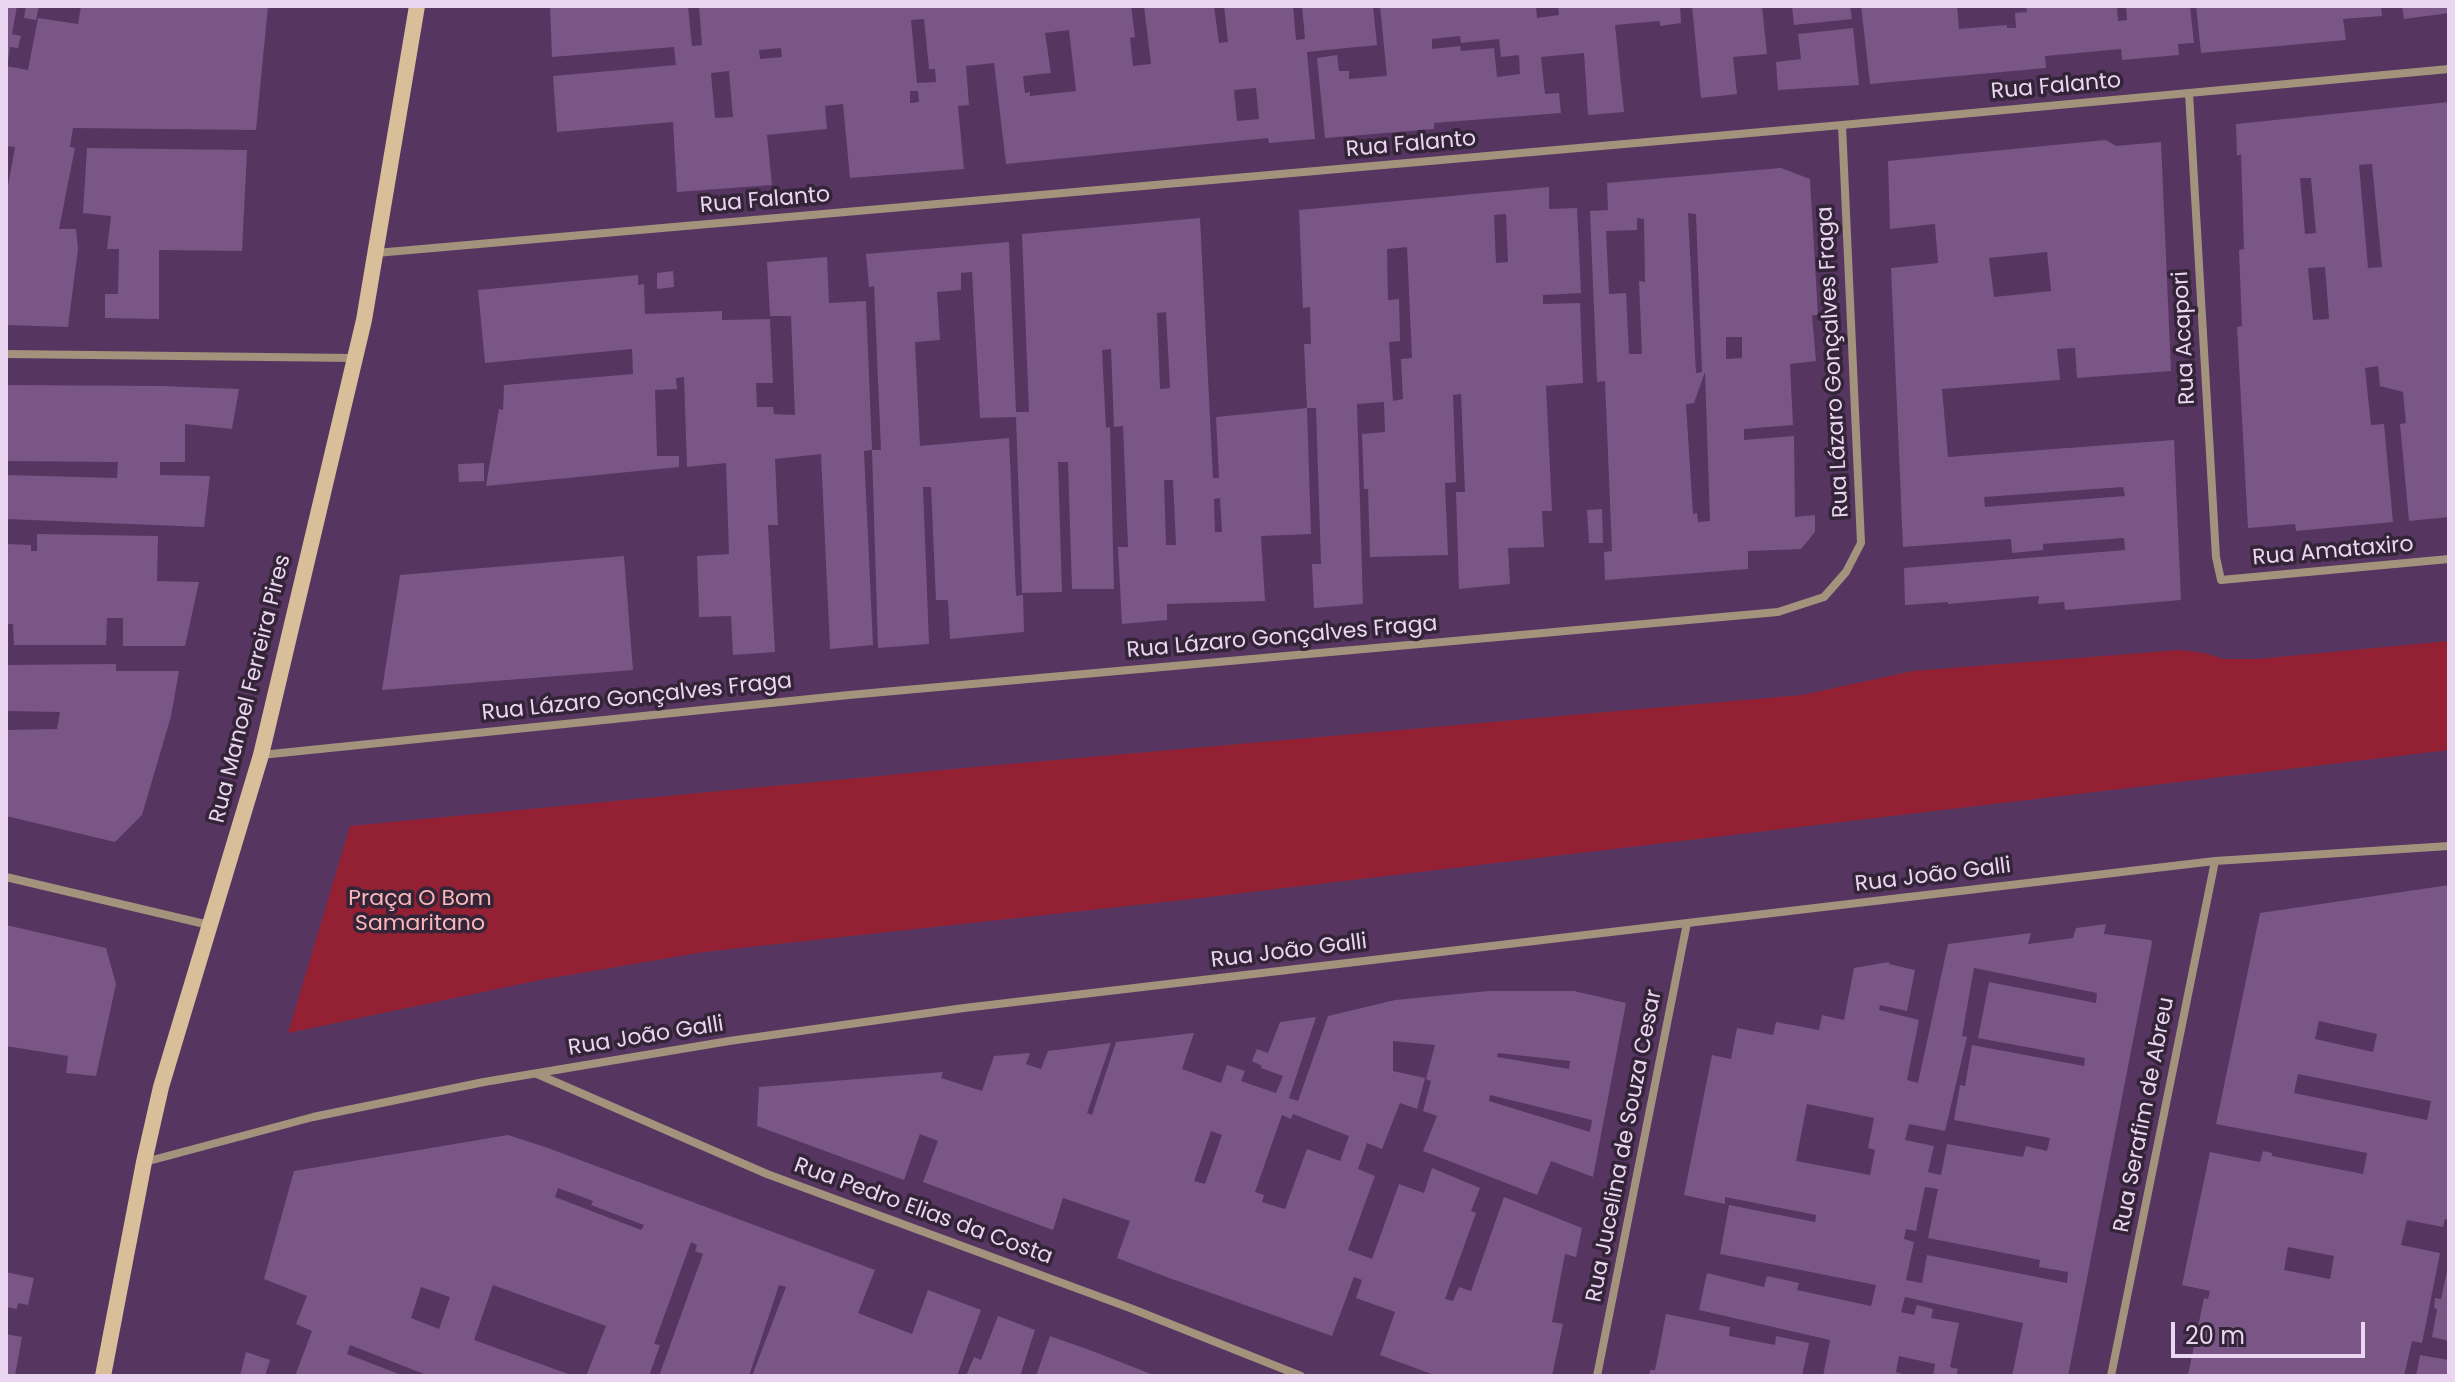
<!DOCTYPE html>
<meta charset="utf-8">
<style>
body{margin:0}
#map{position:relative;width:2455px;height:1382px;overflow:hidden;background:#563561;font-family:Poppins,sans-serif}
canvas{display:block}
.frame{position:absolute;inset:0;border:8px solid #ead6f1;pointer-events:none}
.scale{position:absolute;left:2171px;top:1322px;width:194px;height:36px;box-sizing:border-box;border:4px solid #ead6f1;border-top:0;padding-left:10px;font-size:24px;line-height:28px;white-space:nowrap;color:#ead6f1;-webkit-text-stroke:6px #332438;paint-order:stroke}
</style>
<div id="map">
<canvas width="2455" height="1382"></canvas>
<div class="frame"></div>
<div class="scale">20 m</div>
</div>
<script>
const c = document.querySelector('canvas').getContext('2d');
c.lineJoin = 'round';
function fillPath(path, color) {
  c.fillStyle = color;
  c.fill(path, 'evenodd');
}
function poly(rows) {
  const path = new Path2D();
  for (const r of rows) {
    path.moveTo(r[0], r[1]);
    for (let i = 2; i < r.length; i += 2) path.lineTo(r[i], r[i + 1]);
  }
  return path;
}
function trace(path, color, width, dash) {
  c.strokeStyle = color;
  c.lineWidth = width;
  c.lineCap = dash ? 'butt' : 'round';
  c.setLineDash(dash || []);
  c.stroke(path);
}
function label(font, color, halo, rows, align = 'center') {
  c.font = font + ' Poppins,sans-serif';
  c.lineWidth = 7;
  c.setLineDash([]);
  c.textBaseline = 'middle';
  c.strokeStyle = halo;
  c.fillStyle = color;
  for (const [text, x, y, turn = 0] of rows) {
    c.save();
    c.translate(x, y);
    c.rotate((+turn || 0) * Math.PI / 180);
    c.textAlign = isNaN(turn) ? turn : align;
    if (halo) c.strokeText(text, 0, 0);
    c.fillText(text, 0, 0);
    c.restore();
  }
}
const green = poly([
 [2449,641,2449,750,1192,899,704,952,540,980,288,1033,350,826,964,768,1802,695,1913,671,2180,650,2204,653,2224,659,2257,659]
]);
const building = poly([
 [6,6,17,6,12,34,21,36,18,48,10,47,8,62],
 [26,6,39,6,36,20,24,18],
 [81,6,268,6,256,130,73,128,70,147,75,148,59,229,76,229,78,249,68,327,6,325,6,197,15,147,6,146,6,66,28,70,38,18,78,24],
 [550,6,688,6,692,46,702,45,699,6,1131,6,1135,37,1130,38,1133,66,1151,64,1144,6,1214,6,1219,43,1228,42,1224,6,1293,6,1296,40,1305,39,1302,6,1373,6,1377,45,1307,52,1315,139,1269,143,1268,138,1006,164,994,63,966,66,969,105,958,106,964,169,850,178,843,104,825,106,827,129,767,135,772,185,677,192,673,122,557,132,553,76,676,65,674,47,552,57],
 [924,19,929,69,935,69,936,82,917,83,911,20],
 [1069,30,1076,91,1030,96,1030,92,1025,93,1023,76,1051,73,1045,33],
 [781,48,782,57,760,59,759,50],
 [729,71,733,117,715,118,711,73],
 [1256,88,1259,119,1237,121,1234,90],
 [910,91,918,91,919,102,910,103],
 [1380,6,1536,6,1537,18,1559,15,1558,6,1680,6,1681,23,1660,26,1660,21,1615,25,1624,112,1588,115,1584,53,1541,57,1545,94,1559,93,1561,113,1434,123,1434,129,1325,138,1317,58,1337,55,1339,71,1349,71,1349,79,1387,76],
 [1460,36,1461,43,1499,39,1501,57,1519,55,1520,74,1497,77,1494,48,1461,51,1460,46,1432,49,1432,39],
 [1692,6,1762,6,1767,54,1733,57,1737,94,1701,98],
 [1792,6,1850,6,1852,19,1794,25],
 [1861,6,1957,6,1959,29,2007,25,2007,28,2016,28,2015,13,2027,12,2026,6,2117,6,2118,21,2127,20,2126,6,2190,6,2194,43,2178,44,2179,55,2122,60,2121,49,2045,56,2046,68,1870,84],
 [2196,6,2381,6,2382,16,2343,19,2346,40,2201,53],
 [2402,6,2449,6,2449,13,2404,19],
 [1853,28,1859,85,1778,90,1776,62,1801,59,1798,34],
 [2449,102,2449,481,2447,481,2449,517,2409,521,2400,424,2406,423,2403,392,2380,386,2378,366,2365,368,2371,425,2384,424,2393,522,2296,531,2295,524,2248,528,2237,327,2242,326,2239,250,2244,249,2241,154,2237,156,2236,124],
 [2372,164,2382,267,2368,268,2359,165],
 [2300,178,2311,178,2316,233,2305,234],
 [2325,267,2329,319,2313,320,2308,268],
 [2106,140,2116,146,2161,142,2171,371,2077,378,2075,348,2057,349,2060,380,1942,389,1948,457,2174,440,2181,600,2065,610,2064,602,2038,604,2039,596,1948,604,1948,602,1905,605,1904,568,2125,550,2124,538,2043,544,2043,550,2012,553,2011,539,1903,547,1891,268,1938,263,1935,224,1890,229,1888,161],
 [2047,252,2051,291,1994,297,1989,258],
 [2123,487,2125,496,1985,507,1984,497],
 [87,148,247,150,242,251,159,250,159,319,105,318,105,294,118,294,119,249,107,249,111,216,83,213],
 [1781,168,1810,179,1818,315,1812,315,1816,361,1790,364,1793,425,1744,429,1744,440,1794,436,1795,517,1815,515,1815,532,1801,549,1748,551,1748,569,1605,580,1604,552,1612,551,1605,381,1597,382,1590,211,1608,210,1607,183],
 [1688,213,1696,214,1702,372,1696,373],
 [1637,218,1644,219,1645,282,1639,281,1642,354,1629,354,1626,293,1609,294,1606,231,1637,230],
 [1726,337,1742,337,1742,358,1726,359],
 [1705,372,1710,521,1698,522,1697,513,1693,514,1686,404,1694,403],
 [1549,187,1549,209,1577,208,1581,293,1543,295,1543,304,1580,303,1583,383,1546,386,1552,511,1542,511,1544,547,1508,548,1510,584,1459,589,1456,492,1465,492,1461,394,1453,395,1456,482,1445,483,1448,555,1370,557,1368,489,1364,489,1362,434,1385,432,1384,402,1357,404,1363,604,1314,608,1312,564,1321,564,1316,408,1307,408,1304,344,1311,344,1310,307,1303,308,1299,210],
 [1506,214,1508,262,1496,263,1494,215],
 [1407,247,1412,358,1401,359,1403,399,1393,401,1389,342,1400,341,1399,299,1388,300,1387,249],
 [1200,218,1213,478,1219,478,1216,417,1307,408,1311,534,1261,536,1265,601,1167,604,1167,620,1122,624,1118,547,1128,547,1123,426,1114,427,1111,349,1102,350,1106,428,1110,427,1114,589,1072,589,1068,462,1058,462,1062,592,1022,593,1016,417,980,418,972,272,961,273,961,290,937,292,940,340,915,342,920,446,1009,438,1016,596,1023,595,1024,632,950,639,948,600,936,600,931,487,923,487,929,644,878,648,872,450,881,450,874,286,869,287,866,254,1009,242,1016,412,1029,412,1022,234],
 [1166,312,1170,388,1160,389,1157,313],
 [1164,480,1173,480,1176,545,1166,545],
 [1220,498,1222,532,1215,532,1214,499],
 [827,257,829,303,866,301,872,450,864,451,873,645,830,649,821,454,775,459,778,525,768,525,775,652,733,655,731,616,699,617,697,556,729,554,726,463,687,467,684,377,676,378,677,389,655,390,657,456,679,456,679,467,486,486,499,409,503,410,504,385,633,374,632,349,485,363,478,290,638,275,638,285,644,284,645,314,722,311,722,320,770,319,773,383,756,383,757,407,773,407,774,414,795,415,791,316,770,316,767,262],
 [673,271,674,287,657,289,657,273],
 [6,385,161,386,239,389,232,429,185,424,185,462,160,462,160,475,210,476,204,527,6,519,6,475,117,478,118,462,6,461],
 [484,463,484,481,459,482,458,464],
 [1602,509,1603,543,1589,543,1587,510],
 [37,534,158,536,157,581,199,582,185,646,123,646,123,618,107,618,106,645,14,645,13,624,6,624,6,544,31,545,31,551,37,551],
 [624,556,633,670,382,690,400,575],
 [116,664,116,671,179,671,171,716,142,815,115,842,6,816,6,730,57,729,60,712,6,711,6,665],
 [2449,885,2449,1220,2445,1219,2443,1227,2407,1220,2401,1245,2440,1253,2422,1343,2412,1341,2404,1376,2188,1375,2204,1298,2208,1299,2210,1291,2182,1285,2210,1152,2260,1162,2263,1151,2272,1153,2272,1156,2363,1174,2367,1153,2216,1124,2260,913],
 [2319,1021,2377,1034,2373,1052,2315,1039],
 [2298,1074,2431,1101,2427,1120,2294,1093],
 [2288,1247,2334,1256,2330,1279,2284,1270],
 [2106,924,2104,934,2151,940,2152,943,2068,1376,2012,1376,2023,1323,1905,1297,1901,1312,1914,1315,1917,1305,1933,1309,1931,1318,1959,1323,1950,1367,1958,1369,1956,1376,1933,1376,1935,1364,1899,1356,1896,1372,1908,1376,1823,1376,1830,1340,1699,1310,1707,1273,1764,1287,1767,1276,1799,1283,1797,1290,1871,1306,1876,1285,1720,1254,1729,1205,1815,1222,1816,1215,1725,1197,1725,1204,1684,1195,1712,1055,1731,1059,1737,1028,1773,1035,1776,1022,1819,1030,1822,1015,1844,1020,1854,968,1889,962,1889,964,1915,970,1907,1011,1880,1005,1879,1010,1919,1020,1907,1080,1918,1083,1948,944,2031,933,2028,944,2073,938,2076,928],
 [1974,968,2097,993,2096,1003,1989,982,1978,1038,2085,1058,2084,1066,1972,1045,1965,1086,1960,1085,1954,1120,2050,1138,2047,1151,2026,1146,2023,1157,1947,1144,1941,1175,1928,1172,1934,1146,1905,1140,1909,1124,1945,1131,1967,1037,1962,1036],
 [1807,1104,1874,1118,1868,1148,1875,1150,1870,1175,1796,1161],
 [1925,1187,1938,1189,1928,1238,2040,1260,2039,1267,2068,1272,2067,1283,1927,1255,1922,1283,1906,1280,1914,1242,1904,1239,1906,1229,1916,1231],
 [6,925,106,948,116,984,96,1076,66,1073,68,1056,6,1046],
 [1489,991,1574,991,1626,1003,1593,1177,1551,1161,1537,1195,1423,1151,1437,1116,1423,1111,1431,1081,1426,1079,1435,1045,1393,1041,1393,1071,1425,1078,1417,1109,1400,1103,1382,1149,1367,1143,1358,1169,1375,1176,1348,1250,1372,1259,1399,1184,1424,1193,1432,1168,1480,1188,1471,1211,1476,1213,1445,1299,1453,1301,1459,1287,1471,1291,1504,1197,1582,1228,1576,1257,1565,1254,1552,1322,1563,1324,1552,1376,1437,1376,1380,1355,1395,1312,1356,1298,1362,1280,1354,1277,1332,1336,1172,1279,1117,1258,1130,1221,1063,1198,1053,1230,923,1182,938,1141,920,1134,904,1180,757,1126,759,1087,943,1072,941,1078,982,1091,994,1056,1030,1053,1026,1064,1041,1069,1048,1051,1111,1043,1087,1113,1092,1115,1116,1042,1194,1033,1182,1069,1221,1083,1227,1065,1245,1071,1241,1081,1276,1093,1283,1076,1261,1068,1262,1066,1252,1061,1257,1049,1268,1053,1280,1022,1316,1017,1289,1098,1298,1101,1328,1016,1395,1000],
 [1498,1053,1570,1061,1569,1069,1497,1057],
 [1490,1095,1592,1120,1590,1132,1489,1101],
 [1293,1114,1349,1136,1340,1161,1307,1149,1285,1209,1262,1202,1264,1195,1255,1192,1282,1115,1291,1119],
 [1211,1131,1222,1135,1205,1184,1194,1181],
 [508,1135,545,1147,875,1270,858,1313,912,1334,928,1290,981,1310,957,1376,752,1376,786,1287,779,1285,749,1376,659,1376,703,1254,695,1251,697,1245,691,1242,654,1344,660,1345,649,1376,586,1376,606,1326,493,1285,474,1340,574,1376,429,1376,350,1345,347,1354,404,1376,295,1376,312,1331,296,1324,307,1296,264,1279,294,1171],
 [558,1188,593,1201,591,1205,644,1225,641,1230,555,1197],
 [421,1287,450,1297,439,1329,411,1318],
 [2448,1266,2449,1266,2449,1341,2432,1337,2437,1309,2434,1308,2435,1298,2441,1299],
 [6,1272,34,1278,28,1305,18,1303,17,1309,6,1307],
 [1666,1314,1730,1327,1729,1336,1775,1345,1776,1336,1809,1343,1802,1376,1649,1376,1650,1370,1655,1370],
 [998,1316,1035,1330,1020,1376,966,1376,974,1357,981,1360],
 [6,1334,22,1337,15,1376,6,1376],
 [1050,1336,1095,1352,1156,1376,1036,1376],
 [246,1352,270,1360,265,1376,240,1376],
 [2420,1355,2449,1360,2449,1376,2416,1376]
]);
const street = poly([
 [2189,93,2216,557,2221,580,2449,559],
 [376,253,1842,125,2449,69],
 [6,354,354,358],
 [261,755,849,695,1778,612,1824,597,1846,572,1861,543,1842,125],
 [6,877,209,925],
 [537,1074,767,1174,1130,1308,1301,1376],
 [145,1162,313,1117,484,1082,729,1041,964,1008,2215,861,2449,846],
 [1597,1376,1687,923],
 [2111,1376,2215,861]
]);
const secondary = poly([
 [103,1376,144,1162,161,1087,261,755,364,320,417,6]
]);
const streetNames = [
 ["Rua Falanto",2056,87,-5],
 ["Rua Falanto",1411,145,-5],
 ["Rua Falanto",765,201,-5],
 ["Rua Acapori",2185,338,-93],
 ["Rua Lázaro Gonçalves Fraga",1834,362,-93],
 ["Rua Amataxiro",2333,552,-5],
 ["Rua Lázaro Gonçalves Fraga",1282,638,-5],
 ["Rua Manoel Ferreira Pires",251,689,-76],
 ["Rua Lázaro Gonçalves Fraga",637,698,-6],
 ["Rua João Galli",1933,876,-7],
 ["Rua João Galli",1289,952,-7],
 ["Rua João Galli",646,1037,-9],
 ["Rua Serafim de Abreu",2145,1115,-79],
 ["Rua Jucelina de Souza Cesar",1625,1146,-79],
 ["Rua Pedro Elias da Costa",923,1212,20]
];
const parkNames = [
 ["Praça O Bom",420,899],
 ["Samaritano",420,924]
];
fillPath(green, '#942133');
fillPath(building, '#795685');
trace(street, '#a3937c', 8);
trace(secondary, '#d8bf9a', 16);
label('22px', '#ead6f1', '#332438', streetNames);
label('22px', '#f9b7b8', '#332438', parkNames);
</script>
